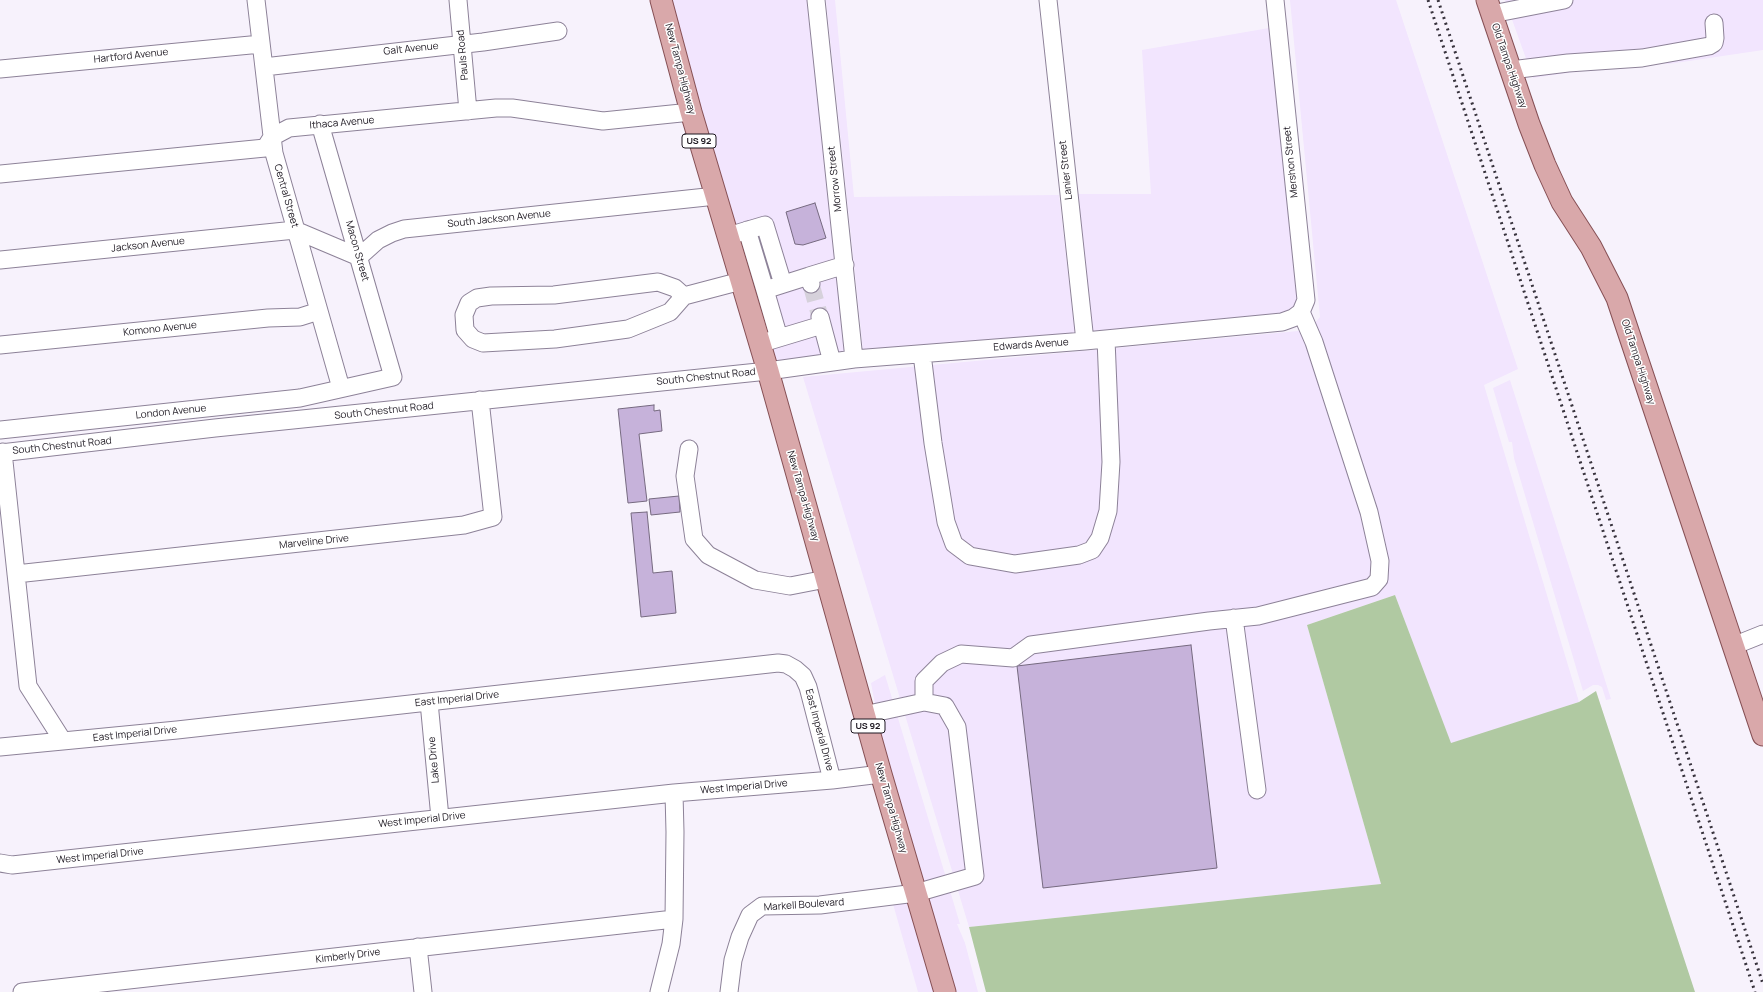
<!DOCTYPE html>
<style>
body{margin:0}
canvas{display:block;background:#f7f2fc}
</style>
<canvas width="1763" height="992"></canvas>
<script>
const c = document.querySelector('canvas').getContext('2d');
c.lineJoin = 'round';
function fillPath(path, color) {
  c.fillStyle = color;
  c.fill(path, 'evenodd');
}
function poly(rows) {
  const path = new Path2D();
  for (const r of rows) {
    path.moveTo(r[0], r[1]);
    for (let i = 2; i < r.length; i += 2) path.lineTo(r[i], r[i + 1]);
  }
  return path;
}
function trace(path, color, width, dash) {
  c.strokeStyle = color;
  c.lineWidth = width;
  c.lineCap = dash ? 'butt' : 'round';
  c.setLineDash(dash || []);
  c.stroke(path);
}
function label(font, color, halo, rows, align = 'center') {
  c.font = font + ' Manrope,sans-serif';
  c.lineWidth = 3;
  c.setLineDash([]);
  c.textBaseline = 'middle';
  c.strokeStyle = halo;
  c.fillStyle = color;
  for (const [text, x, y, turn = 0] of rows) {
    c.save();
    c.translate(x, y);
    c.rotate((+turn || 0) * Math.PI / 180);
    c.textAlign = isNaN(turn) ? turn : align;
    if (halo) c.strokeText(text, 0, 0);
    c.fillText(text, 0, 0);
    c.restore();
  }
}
const built = poly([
 [670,0,807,0,845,352,774,362,723,188],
 [826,0,835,0,854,197,1059,195,1075,333,863,350],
 [1290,0,1396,0,1518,369,1484,385,1579,702,1451,744,1395,595,1307,625,1381,884,969,927,803,377,1309,330,1320,317],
 [1505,0,1763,0,1763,50,1669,64,1647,61,1533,78],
 [1269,28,1297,299,1294,307,1288,311,1280,314,1093,332,1078,194,1151,194,1142,50],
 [1510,380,1611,699,1606,700,1602,687,1598,685,1593,685,1583,691,1514,458,1512,442,1509,442,1493,388],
 [885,675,960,924,957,924,965,943,978,992,954,992,885,756,871,683],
 [909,902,935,992,918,992,893,904]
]);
const forest = poly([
 [1395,595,1451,743,1579,702,1596,691,1695,992,986,992,969,927,1381,884,1307,625]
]);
const building = poly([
 [815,203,826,238,803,245,795,244,786,212,815,203],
 [654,405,654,411,660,410,662,431,639,434,647,501,628,503,618,409,654,405],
 [679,496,680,512,651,515,649,499,679,496],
 [647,512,653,573,672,571,676,613,641,617,631,513,647,512],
 [1191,645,1217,868,1043,888,1017,666,1191,645]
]);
const minorTunnel = poly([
 [811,284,820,317]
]);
const minor = poly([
 [256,0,274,153,341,388],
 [458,0,468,111],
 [816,0,854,359],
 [1048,0,1085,341],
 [1492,14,1564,0],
 [264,67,483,42,558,31],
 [0,69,261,44],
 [1511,70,1568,63,1642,58,1709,46,1714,43,1715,38,1714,23],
 [0,174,265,148,272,137,289,128,496,108,512,108,603,121,691,112],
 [747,230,765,290],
 [728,236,765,225,783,284],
 [0,260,295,230,359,257,378,240,392,233,404,229,716,196],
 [811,284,809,276,845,265],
 [684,296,675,288,658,282,554,295,491,296,477,298,469,303,464,315,465,330,473,339,483,343,555,339,628,329,670,312,684,296,741,281],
 [820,317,832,362],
 [779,338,765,290,809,276],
 [769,341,822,325],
 [0,345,268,318,300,317,319,311],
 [922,354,933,443,946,522,954,544,970,556,1015,564,1079,555,1092,550,1100,538,1108,511,1111,462,1106,339],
 [0,430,300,398,393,377,320,124],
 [689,449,685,476,694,539,708,555,755,580,790,586,826,579],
 [3,452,28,686,63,741],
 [0,453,215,428,768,371,854,359,1085,341,1282,322,1293,318,1301,312,1306,300,1275,0],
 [16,574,464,525,493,517,480,400],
 [1234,618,1257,790],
 [1733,646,1763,634],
 [429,702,440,818],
 [924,702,924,681,942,663,961,654,1013,658,1031,645,1209,621,1258,616,1372,587,1379,579,1380,561,1369,512,1314,342,1301,312],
 [0,747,177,730,778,663,786,664,795,669,803,676,808,687,832,780],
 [0,863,12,865,674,793,832,780,881,774],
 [418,947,423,992],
 [22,992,674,919],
 [659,992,671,944,674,919,675,832,674,793],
 [729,992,733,960,740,937,750,915,762,906,820,905,916,893,975,876,957,727,945,706,924,702,864,715]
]);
const major = poly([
 [661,0,691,112,768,371,881,774,945,992],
 [1487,0,1529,124,1545,165,1562,202,1591,247,1617,298,1763,735]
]);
const rail = poly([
 [1428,0,1755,992],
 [1438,0,1763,984]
]);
const shields = [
 [699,141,34],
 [868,726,34]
];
const shieldNames = [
 ["US 92",699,141],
 ["US 92",868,726]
];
const streetNames = [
 ["Galt Avenue",411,49,-6],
 ["Pauls Road",463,55,-95],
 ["Hartford Avenue",131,56,-6],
 ["Old Tampa Highway",1509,66,71],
 ["New Tampa Highway",680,69,75],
 ["Ithaca Avenue",342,123,-5],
 ["Mershon Street",1291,162,-96],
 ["Lanier Street",1066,170,-96],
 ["Morrow Street",835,179,-96],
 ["Central Street",286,196,74],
 ["South Jackson Avenue",499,219,-6],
 ["Jackson Avenue",148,245,-6],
 ["Macon Street",357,251,74],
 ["Komono Avenue",160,329,-6],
 ["Edwards Avenue",1031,345,-4],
 ["Old Tampa Highway",1638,362,72],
 ["South Chestnut Road",706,377,-6],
 ["South Chestnut Road",384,411,-6],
 ["London Avenue",171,412,-6],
 ["South Chestnut Road",62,446,-6],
 ["New Tampa Highway",803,496,74],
 ["Marveline Drive",314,542,-6],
 ["East Imperial Drive",457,699,-6],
 ["East Imperial Drive",819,730,75],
 ["East Imperial Drive",135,734,-6],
 ["Lake Drive",434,760,-95],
 ["West Imperial Drive",744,787,-5],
 ["New Tampa Highway",891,808,74],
 ["West Imperial Drive",422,820,-6],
 ["West Imperial Drive",100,856,-6],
 ["Markell Boulevard",804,905,-4],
 ["Kimberly Drive",348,956,-7]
];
fillPath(built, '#f2e5fe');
fillPath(forest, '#b0c9a2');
fillPath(building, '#c6b2da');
trace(building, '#766a80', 1);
trace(minorTunnel, '#d6d1db', 17, [17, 8]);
trace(minor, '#8d8298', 19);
trace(major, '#865055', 23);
trace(minor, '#fff', 17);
trace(major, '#d9a8aa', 21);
trace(rail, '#38333d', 3, [2, 4]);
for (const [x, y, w] of shields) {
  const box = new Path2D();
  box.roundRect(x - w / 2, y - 7, w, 14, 3);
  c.fillStyle = '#fff';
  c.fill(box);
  trace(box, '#1c1720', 1);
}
label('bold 9px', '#1c1720', null, shieldNames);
label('10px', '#1c1720', '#fff', streetNames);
</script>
